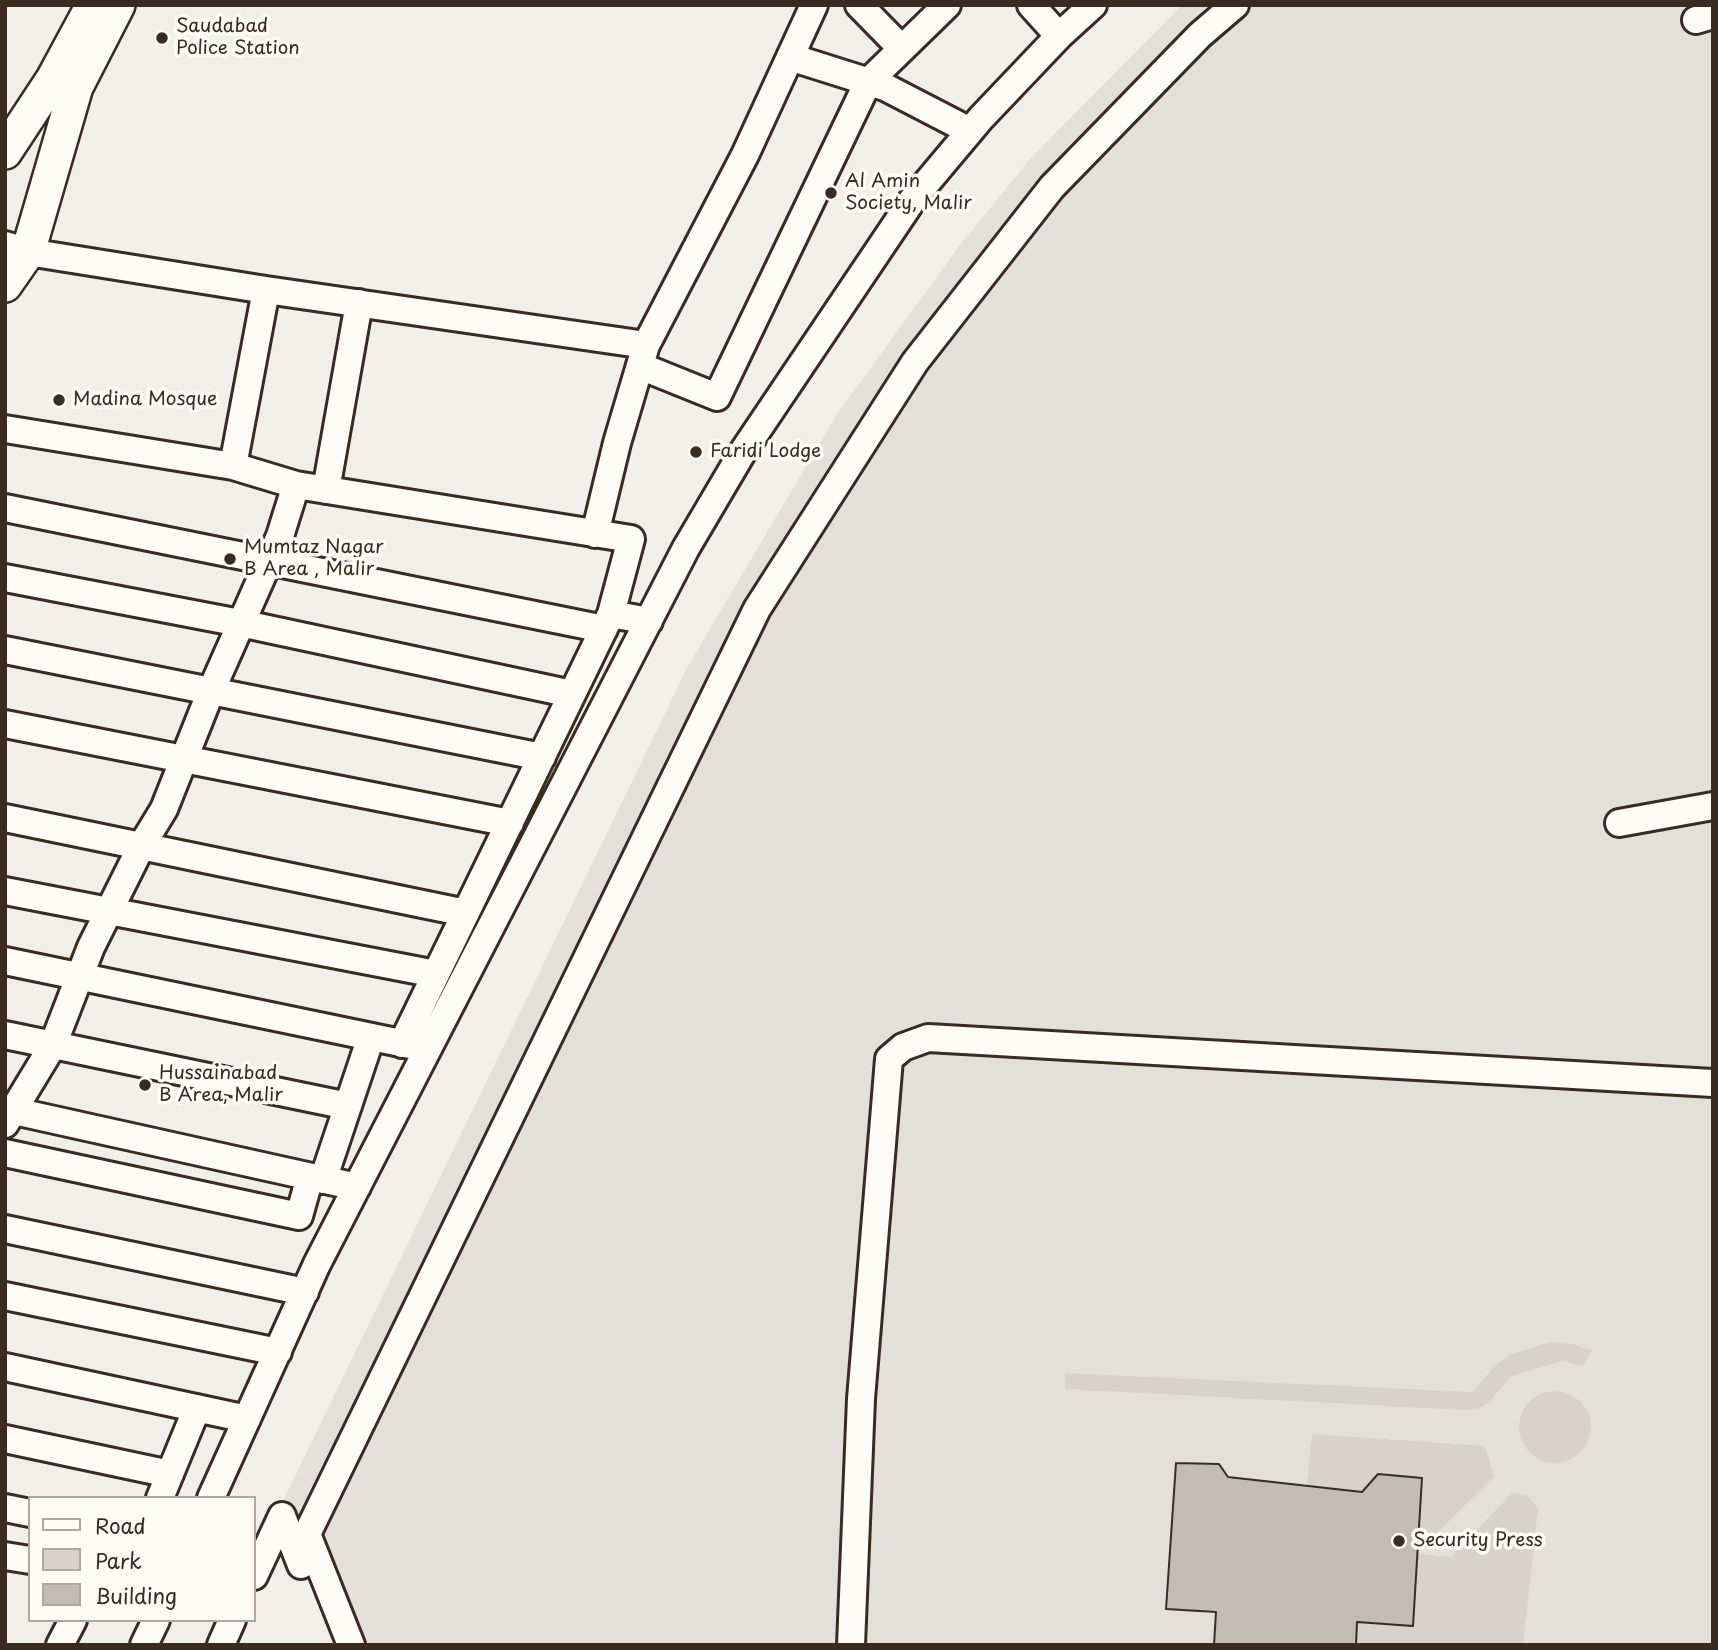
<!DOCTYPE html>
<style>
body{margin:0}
#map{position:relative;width:1718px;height:1650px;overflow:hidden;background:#f1efea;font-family:"Playpen Sans",sans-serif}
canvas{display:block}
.frame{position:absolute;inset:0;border:7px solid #3b2a1e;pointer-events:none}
.legend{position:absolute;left:28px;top:1496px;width:228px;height:126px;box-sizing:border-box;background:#fdfcf7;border:2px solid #afa8a0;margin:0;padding:9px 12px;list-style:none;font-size:21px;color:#3b2a1e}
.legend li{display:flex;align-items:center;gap:14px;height:35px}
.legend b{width:35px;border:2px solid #afa8a0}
</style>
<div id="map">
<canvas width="1718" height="1650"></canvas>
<div class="frame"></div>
<ul class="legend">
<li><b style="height:9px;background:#fdfcf7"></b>Road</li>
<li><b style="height:19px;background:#d7d2cc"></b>Park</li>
<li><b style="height:19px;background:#c1bcb4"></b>Building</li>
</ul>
</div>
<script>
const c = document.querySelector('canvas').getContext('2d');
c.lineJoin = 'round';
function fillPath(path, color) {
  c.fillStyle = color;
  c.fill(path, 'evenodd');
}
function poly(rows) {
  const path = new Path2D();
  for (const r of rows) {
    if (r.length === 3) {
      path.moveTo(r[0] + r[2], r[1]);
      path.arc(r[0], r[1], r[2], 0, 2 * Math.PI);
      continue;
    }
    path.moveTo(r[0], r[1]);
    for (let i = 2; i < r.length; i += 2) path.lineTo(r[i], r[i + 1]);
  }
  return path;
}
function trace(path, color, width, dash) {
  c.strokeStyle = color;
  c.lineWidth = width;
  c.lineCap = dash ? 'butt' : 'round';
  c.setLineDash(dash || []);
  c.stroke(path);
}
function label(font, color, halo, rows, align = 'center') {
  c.font = font + ' "Playpen Sans",sans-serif';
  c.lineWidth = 7;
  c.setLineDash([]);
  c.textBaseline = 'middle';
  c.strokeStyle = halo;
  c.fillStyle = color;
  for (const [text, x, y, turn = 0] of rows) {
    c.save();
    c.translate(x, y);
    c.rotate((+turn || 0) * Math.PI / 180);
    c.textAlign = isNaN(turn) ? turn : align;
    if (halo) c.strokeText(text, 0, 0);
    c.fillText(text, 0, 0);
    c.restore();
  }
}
const built = poly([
 [1182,5,1713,5,1713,1645,340,1645,283,1501,688,666,837,414,963,241,1031,158]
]);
const green = poly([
 [1549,1342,1568,1343,1592,1350,1583,1366,1562,1361,1512,1376,1489,1402,1478,1409,1464,1410,1065,1389,1065,1373,1472,1392,1497,1364,1512,1354],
 [1555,1427,36],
 [1312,1434,1485,1446,1494,1477,1436,1534,1419,1532,1422,1478,1378,1474,1362,1492,1307,1485],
 [1512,1493,1527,1495,1538,1509,1523,1645,1356,1645,1357,1622,1413,1626,1418,1554,1451,1557]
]);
const building = poly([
 [1176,1463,1219,1464,1228,1477,1362,1492,1378,1474,1422,1478,1413,1626,1357,1622,1356,1645,1214,1645,1216,1612,1166,1609,1176,1463]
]);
const minor = poly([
 [859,5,902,49],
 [1031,5,1059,36],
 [1696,20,1713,15],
 [790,57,885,87,970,131],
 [5,245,28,252,266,290,646,345],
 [640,366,717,397,868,82,947,5],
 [5,429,233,466,296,485,631,539,611,614,649,621],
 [233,466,266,290],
 [326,490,359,303],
 [5,508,604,629],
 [595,534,617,443,646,345,745,155,814,5],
 [5,578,240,623,572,694],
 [5,650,542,757],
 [5,724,510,823],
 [5,818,466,913],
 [1619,823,1713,806],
 [5,891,436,974],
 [5,961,420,1047],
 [5,1035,348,1106],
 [402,1044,611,614],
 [5,1109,357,1187],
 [5,1124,53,1045,91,947,142,845,164,809,211,691,280,536,296,485],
 [5,1153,299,1216,310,1177],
 [323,1180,371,1037],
 [5,1229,305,1292],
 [5,1296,278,1352],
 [5,1367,247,1419],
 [5,1439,170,1474],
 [160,1498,197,1408],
 [211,1498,317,1264,686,548,742,453,913,199,981,118,1059,36,1093,5],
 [5,1508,30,1513],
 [5,1556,30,1560],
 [254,1576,282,1516,301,1565],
 [60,1645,73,1620],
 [144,1645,156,1620],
 [221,1645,232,1620],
 [351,1645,307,1534,757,609,915,362,1052,187,1200,35,1235,5],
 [851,1645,861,1399,889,1059,903,1047,928,1038,1713,1083]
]);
const major = poly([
 [5,152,53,79,93,5],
 [5,285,28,252,76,87,118,5]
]);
const markers = [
 [162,38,7,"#3b2a1e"],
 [831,193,7,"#3b2a1e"],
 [59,400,7,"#3b2a1e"],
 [696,452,7,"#3b2a1e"],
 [230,559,7,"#3b2a1e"],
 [145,1085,7,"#3b2a1e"],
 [1399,1541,7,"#3b2a1e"]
];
const poiNames = [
 ["Saudabad",176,27],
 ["Police Station",176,49],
 ["Al Amin",845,182],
 ["Society, Malir",845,204],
 ["Madina Mosque",73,400],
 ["Faridi Lodge",710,452],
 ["Mumtaz Nagar",244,548],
 ["B Area , Malir",244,570],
 ["Hussainabad",159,1074],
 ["B Area, Malir",159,1096],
 ["Security Press",1413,1541]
];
fillPath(built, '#e3e0da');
fillPath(green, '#d7d2cc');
fillPath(building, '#c1bcb4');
trace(building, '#3b2a1e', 2);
trace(minor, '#3b2a1e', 32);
trace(major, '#3b2a1e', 38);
trace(minor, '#fdfcf7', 26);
trace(major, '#fdfcf7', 33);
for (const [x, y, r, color] of markers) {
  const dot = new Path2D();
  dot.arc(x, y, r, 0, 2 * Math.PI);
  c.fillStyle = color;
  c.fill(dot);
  trace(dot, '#fdfcf7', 2.5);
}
label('19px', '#3b2a1e', '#fdfcf7', poiNames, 'left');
</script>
